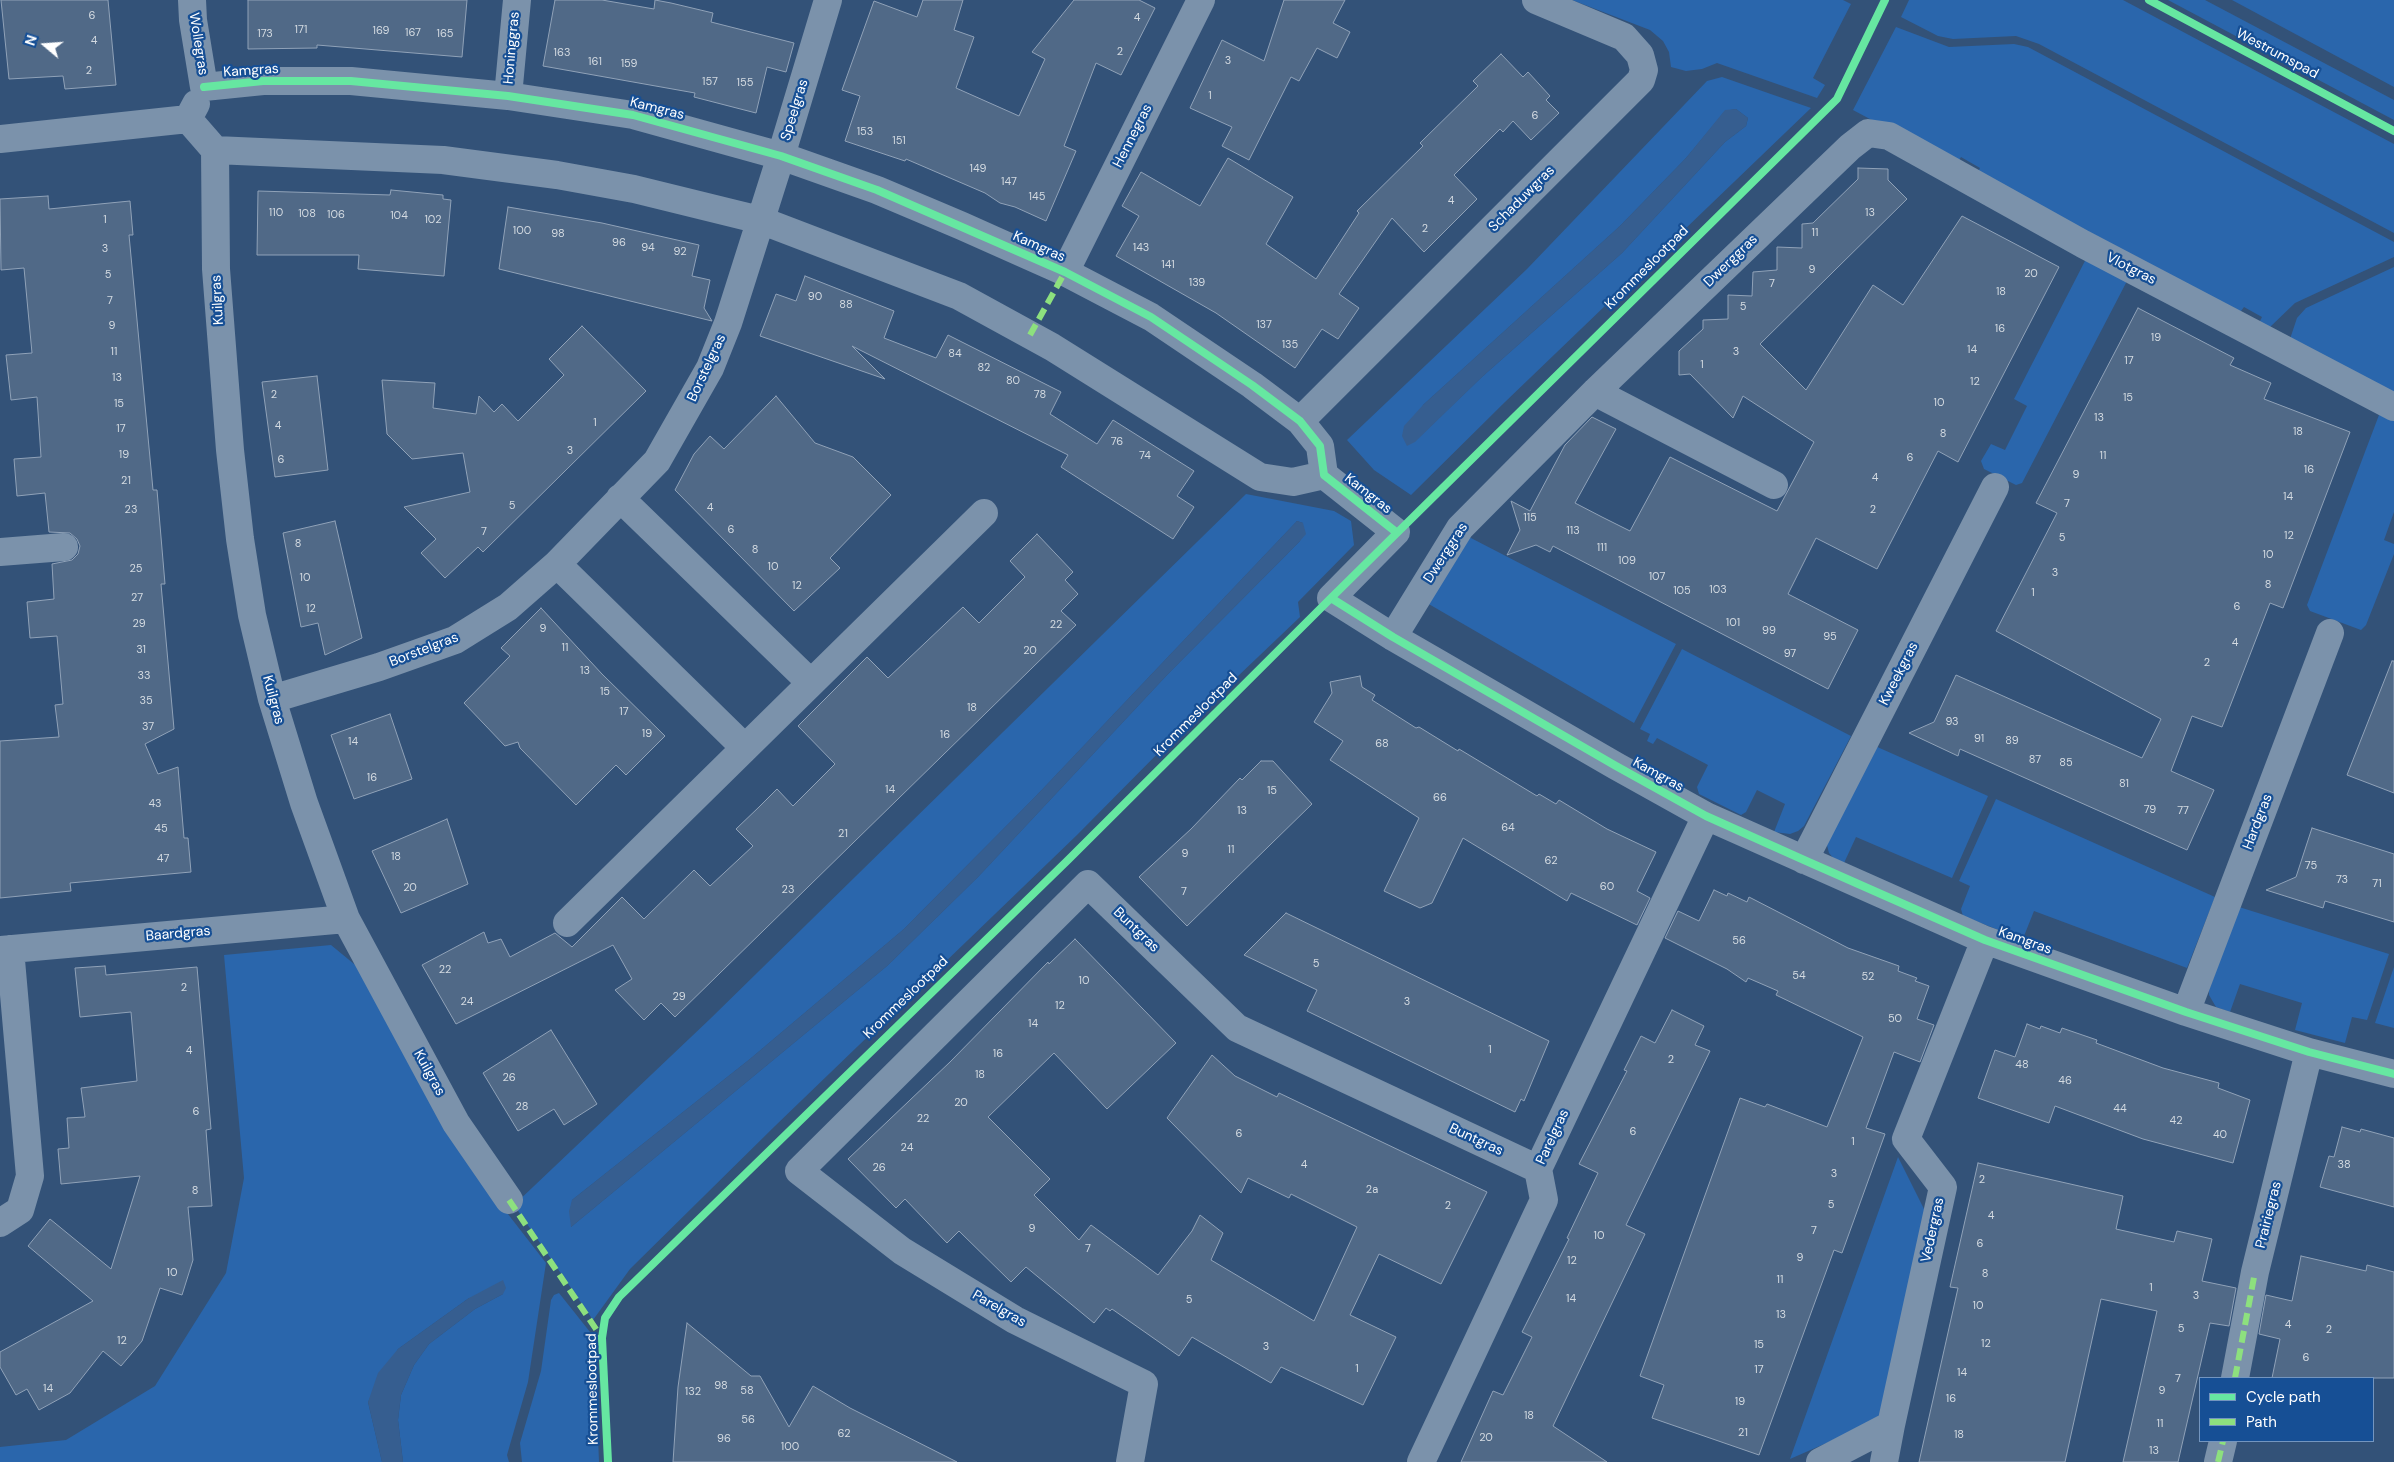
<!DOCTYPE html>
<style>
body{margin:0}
#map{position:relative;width:2394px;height:1462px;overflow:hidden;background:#335278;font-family:"DM Sans",sans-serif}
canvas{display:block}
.legend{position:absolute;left:2199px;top:1377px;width:175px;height:65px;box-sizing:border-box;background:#164f95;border:1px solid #7395bf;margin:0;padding:6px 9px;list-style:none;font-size:15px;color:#fff}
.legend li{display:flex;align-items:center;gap:10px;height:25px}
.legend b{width:25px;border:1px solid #7395bf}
.north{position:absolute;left:20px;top:20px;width:50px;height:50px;-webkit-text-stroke:4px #164f95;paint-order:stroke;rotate:288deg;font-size:14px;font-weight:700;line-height:20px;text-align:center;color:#fff}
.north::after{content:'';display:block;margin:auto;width:18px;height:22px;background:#fff;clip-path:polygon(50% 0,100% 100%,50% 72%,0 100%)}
</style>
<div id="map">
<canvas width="2394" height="1462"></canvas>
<ul class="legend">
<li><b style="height:6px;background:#66e7a1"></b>Cycle path</li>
<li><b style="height:6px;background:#8de07e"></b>Path</li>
</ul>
<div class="north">N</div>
</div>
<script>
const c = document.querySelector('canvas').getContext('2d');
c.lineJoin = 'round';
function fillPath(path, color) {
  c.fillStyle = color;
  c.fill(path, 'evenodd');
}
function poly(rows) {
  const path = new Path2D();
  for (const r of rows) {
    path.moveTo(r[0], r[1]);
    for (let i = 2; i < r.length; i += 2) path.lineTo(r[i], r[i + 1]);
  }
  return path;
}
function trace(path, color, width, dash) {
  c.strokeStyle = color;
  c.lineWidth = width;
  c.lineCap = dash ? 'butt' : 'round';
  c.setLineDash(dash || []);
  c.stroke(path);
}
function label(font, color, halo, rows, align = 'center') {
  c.font = font + ' "DM Sans",sans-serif';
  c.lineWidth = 4.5;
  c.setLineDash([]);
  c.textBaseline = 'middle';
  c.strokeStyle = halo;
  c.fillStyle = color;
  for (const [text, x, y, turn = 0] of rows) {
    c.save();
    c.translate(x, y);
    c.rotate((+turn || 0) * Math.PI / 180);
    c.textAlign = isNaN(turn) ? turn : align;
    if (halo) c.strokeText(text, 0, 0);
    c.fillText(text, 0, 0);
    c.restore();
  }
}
const green = poly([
 [1572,0,1843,0,1851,4,1813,78,1825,85,1817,98,1717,63,1702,69,1686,71,1671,67,1669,52,1663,41,1650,30],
 [1909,0,2123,0,2394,144,2394,233,2039,44,2016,36,1953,39,1938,36,1901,17],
 [2168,0,2205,0,2394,100,2394,120],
 [2232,0,2394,0,2394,87],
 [1896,27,1949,47,2014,44,2028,47,2394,242,2394,257,2295,303,2270,327,2258,325,2262,317,2244,307,2238,315,1976,176,1980,168,1961,157,1956,165,1853,110],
 [1722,77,1811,108,1505,402,1411,495,1374,470,1347,440,1527,269,1707,81],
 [1736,109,1748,118,1746,126,1725,142,1622,253,1483,376,1415,441,1423,405,1620,226,1686,158,1725,111],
 [2086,259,2127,281,2022,483,2016,485,1984,469,1981,461,1991,444,2005,450,2027,406,2014,399],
 [2394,267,2394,397,2289,342,2297,318,2306,308],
 [2379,415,2394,416,2394,512,2384,540,2394,544,2394,554,2366,625,2361,630,2310,611,2307,605],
 [1246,494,1334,511,1351,521,1354,545,1298,602,1300,617,1174,737,1077,835,775,1126,630,1269,593,1320,514,1205,710,1019],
 [1297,521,1303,523,1300,541,1167,675,978,877,887,966,571,1227,572,1200,750,1059,904,929,1036,796],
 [1469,537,1676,644,1634,723,1427,603],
 [1682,649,1851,736,1804,826,1798,831,1790,834,1774,832,1785,804,1757,790,1746,812,1741,815,1699,794,1697,787,1708,765,1657,738,1653,744,1647,741,1650,734,1640,729],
 [1875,746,1988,796,1952,878,1856,837,1844,863,1835,860,1829,853,1827,845,1829,836],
 [1996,799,2215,897,2187,968,2034,911,2024,936,2019,938,1963,916,1961,909,1970,886,1959,881],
 [2239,907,2389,954,2367,1020,2352,1017,2345,1043,2295,1030,2302,1003,2240,984,2230,1012,2216,1007,2209,995,2209,990],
 [331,945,365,973,504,1209,546,1263,528,1382,507,1455,509,1462,403,1462,398,1420,401,1395,414,1365,429,1344,475,1309,503,1294,469,1298,398,1349,368,1402,382,1462,0,1462,0,1447,66,1440,155,1386,226,1273,244,1178,224,955],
 [2394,967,2394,1028,2375,1023],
 [1898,1157,1925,1211,1879,1420,1790,1459],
 [559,1293,594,1337,599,1462,522,1462,520,1443,541,1371,551,1300,554,1295]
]);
const water = poly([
 [1736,109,1748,118,1746,126,1725,142,1622,253,1483,376,1415,442,1407,446,1402,436,1404,426,1423,405,1620,226,1686,158,1725,110],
 [1297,521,1303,523,1306,534,1300,541,1167,675,978,877,887,966,571,1227,569,1211,572,1200,750,1059,904,929,1036,796],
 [503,1280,506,1288,503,1294,475,1309,429,1344,414,1365,401,1395,398,1420,403,1462,382,1462,368,1402,378,1373,398,1349,469,1298]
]);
const building = poly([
 [1,0,108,0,116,85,65,89,63,76,9,79,1,0],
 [248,0,467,0,462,57,317,45,317,48,248,49,248,0],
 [555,0,602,0,654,9,655,0,671,3,713,13,711,22,794,43,786,72,767,67,756,113,694,97,695,93,543,66,555,0],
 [923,0,963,0,954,30,974,37,956,88,1019,116,1045,59,1032,52,1074,0,1139,0,1155,8,1121,75,1096,63,1064,146,1076,151,1046,221,1015,207,1000,203,985,193,906,159,905,161,845,141,860,96,842,90,874,1,917,17,923,0],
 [1284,0,1345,0,1333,23,1350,32,1337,58,1317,48,1299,81,1291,77,1249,160,1222,146,1232,127,1190,108,1222,40,1264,61,1284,0],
 [1501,54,1523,77,1528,72,1550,96,1546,100,1559,113,1531,140,1513,121,1503,132,1500,129,1454,175,1477,199,1424,252,1392,218,1339,294,1359,308,1338,339,1322,329,1295,368,1216,313,1116,256,1139,216,1122,206,1141,172,1200,206,1228,158,1293,197,1266,244,1316,279,1359,213,1357,211,1423,146,1420,143,1478,86,1473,81,1501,54],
 [1858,168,1888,169,1888,180,1907,199,1760,344,1806,390,1873,285,1903,305,1962,216,2059,267,1958,462,1938,451,1877,569,1816,538,1788,594,1858,630,1828,689,1553,546,1550,552,1536,545,1507,555,1520,530,1511,501,1530,511,1565,445,1592,417,1616,429,1575,503,1602,517,1630,531,1670,457,1777,511,1814,442,1743,396,1733,418,1690,374,1679,375,1679,351,1703,329,1703,320,1728,319,1728,295,1752,296,1753,272,1777,270,1777,247,1802,248,1802,224,1813,223,1858,179,1858,168],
 [391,190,443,195,443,199,451,200,444,276,358,269,359,255,257,255,258,191,390,195,391,190],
 [48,196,49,209,130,201,133,235,129,235,153,490,157,490,165,584,161,584,174,729,145,744,158,774,178,767,184,838,188,838,191,872,70,883,71,891,0,898,0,741,59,737,55,705,63,704,57,636,30,638,27,602,54,599,52,564,72,560,78,554,80,546,77,539,70,533,49,532,45,493,17,496,14,459,41,457,37,397,11,400,6,355,32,353,24,268,1,270,0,199,48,196],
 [508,207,602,223,699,245,692,276,710,280,704,308,712,321,499,269,508,207],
 [805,276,894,311,884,338,936,358,948,335,1061,392,1050,414,1097,444,1113,420,1194,471,1177,496,1194,507,1173,539,1061,467,1068,455,852,346,885,379,760,336,776,294,796,301,805,276],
 [2138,308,2234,358,2230,365,2271,383,2264,399,2350,432,2283,608,2270,603,2222,727,2192,716,2171,771,2214,790,2187,850,1960,749,1958,756,1909,733,1934,722,1956,675,2142,758,2161,719,1996,631,2057,513,2036,503,2138,308],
 [582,326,646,391,483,552,478,547,445,578,421,553,436,539,404,507,470,492,463,453,412,459,387,434,382,380,435,383,433,408,476,414,479,396,494,412,502,404,518,421,564,375,549,359,582,326],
 [317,376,328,470,275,477,262,382,317,376],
 [776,396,815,443,853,457,891,495,830,558,840,568,794,611,675,490,694,454,710,436,724,449,776,396],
 [335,521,362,638,325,655,318,623,301,627,283,533,335,521],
 [1037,534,1073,572,1065,580,1078,594,1061,611,1076,625,675,1017,661,1003,644,1020,615,990,632,979,613,945,456,1024,422,965,484,932,488,943,501,939,510,957,555,933,572,947,622,897,644,919,694,870,710,886,753,846,736,829,759,807,777,789,793,806,835,764,798,726,867,657,888,678,963,607,979,623,1025,577,1010,561,1037,534],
 [541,608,602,674,665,736,626,775,616,765,576,805,520,748,518,742,505,746,464,703,510,656,501,648,541,608],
 [2392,661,2394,661,2394,793,2347,775,2392,661],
 [1360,676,1362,687,1375,695,1372,700,1416,728,1419,727,1458,751,1459,749,1537,796,1539,794,1556,804,1559,800,1607,829,1656,852,1637,891,1650,898,1637,925,1571,893,1567,901,1463,838,1432,903,1420,908,1384,891,1419,818,1330,760,1343,741,1314,722,1332,693,1330,682,1360,676],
 [390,714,412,779,354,799,331,735,390,714],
 [1261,761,1273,761,1312,804,1187,926,1139,877,1191,829,1240,778,1242,780,1261,761],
 [447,819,468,884,401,913,372,851,447,819],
 [2312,828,2394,854,2394,922,2325,901,2323,908,2266,890,2296,877,2312,828],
 [1714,890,1727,896,1728,893,1747,902,1749,897,1848,948,1899,966,1898,971,1917,978,1915,981,1929,986,1917,1019,1934,1025,1920,1062,1894,1052,1866,1128,1885,1134,1842,1253,1834,1250,1759,1455,1652,1418,1664,1385,1640,1376,1740,1098,1765,1107,1767,1104,1827,1127,1863,1037,1776,995,1778,991,1748,978,1746,982,1727,969,1665,938,1678,911,1699,921,1714,890],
 [1286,913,1549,1041,1524,1101,1521,1099,1515,1112,1307,1011,1317,990,1244,955,1286,913],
 [1075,939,1176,1043,1107,1109,1054,1053,988,1117,1050,1179,1034,1195,1079,1240,1091,1225,1158,1275,1192,1231,1200,1215,1223,1233,1211,1260,1314,1321,1357,1227,1291,1194,1289,1198,1248,1178,1241,1193,1167,1118,1212,1055,1235,1076,1277,1097,1279,1093,1487,1192,1441,1284,1379,1254,1350,1315,1396,1337,1363,1405,1281,1367,1271,1383,1192,1337,1179,1356,1112,1309,1110,1311,1106,1308,1094,1323,1026,1267,1011,1282,959,1231,947,1243,905,1199,896,1208,848,1159,950,1062,1048,962,1049,964,1075,939],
 [105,966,106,975,197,967,211,1129,206,1130,212,1206,188,1207,193,1260,182,1295,160,1288,142,1341,121,1366,103,1351,70,1393,39,1410,27,1389,16,1395,0,1367,0,1352,93,1301,28,1246,50,1219,111,1269,140,1176,61,1184,58,1149,69,1148,67,1118,85,1117,81,1088,137,1081,131,1012,80,1017,75,968,105,966],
 [1672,1010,1704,1026,1695,1045,1710,1051,1626,1225,1645,1234,1553,1426,1607,1462,1461,1462,1493,1391,1503,1395,1532,1337,1522,1332,1569,1239,1567,1238,1598,1173,1579,1164,1627,1071,1624,1070,1641,1036,1655,1043,1672,1010],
 [2027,1024,2040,1029,2041,1026,2060,1033,2062,1028,2097,1040,2096,1043,2163,1068,2219,1083,2218,1088,2250,1100,2233,1163,2143,1139,2055,1106,2049,1123,1978,1098,1995,1050,2015,1057,2027,1024],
 [551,1030,597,1104,564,1125,554,1109,518,1131,483,1073,551,1030],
 [2342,1127,2360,1132,2361,1129,2394,1138,2394,1207,2320,1187,2329,1156,2334,1157,2342,1127],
 [1978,1163,2123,1196,2116,1229,2174,1242,2177,1231,2212,1239,2202,1281,2236,1288,2229,1326,2210,1323,2178,1462,2123,1462,2157,1311,2101,1299,2065,1462,1919,1462,1958,1288,1950,1287,1978,1163],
 [2301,1256,2366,1271,2367,1265,2394,1272,2394,1378,2272,1378,2280,1339,2259,1334,2266,1295,2292,1301,2301,1256],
 [687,1323,751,1376,760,1376,789,1427,813,1386,850,1408,957,1462,673,1462,678,1387,687,1323]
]);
const street = poly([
 [192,0,193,20,204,87],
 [204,87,263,81,351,81,508,96,633,115,781,156,877,190,962,226,1065,272,1151,317,1252,385,1300,421,1320,446,1324,475,1396,532,1331,598,1393,637,1616,766,1706,816,1985,940,2186,1012,2309,1052,2394,1074],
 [508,96,517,0],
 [188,119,215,150,443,160,557,175,634,189,760,220,959,296,1052,347,1260,477,1293,482,1324,475],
 [0,139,188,119,196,104],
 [215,150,216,269,230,450,240,539,252,615,272,699,304,803,346,919,456,1123,509,1200],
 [1065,272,1201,0],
 [1595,392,1774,485],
 [1300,421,1641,80,1644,70,1640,55,1624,37,1536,0],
 [620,498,811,683],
 [0,552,64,547],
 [557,564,745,748],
 [1393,637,1460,528,1595,392,1850,147,1868,133,1889,136,2083,244,2394,407],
 [272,699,379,667,455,640,508,607,557,564,657,461,710,368,728,323,781,156,828,0],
 [1804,860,1995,487],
 [567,923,984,513],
 [0,950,346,919],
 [2186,1012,2330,633],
 [0,1223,20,1210,30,1176,10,949],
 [2235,1378,2255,1272,2309,1052],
 [1130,1462,1144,1384,1015,1320,902,1251,799,1171,1088,884,1237,1028,1538,1169],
 [1421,1462,1544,1200,1538,1169,1706,816],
 [1820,1462,1891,1425,1943,1187,1906,1139,1985,940],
 [1884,1462,1891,1425],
 [2218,1462,2223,1441]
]);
const quiet = poly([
 [1030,335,1065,272],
 [509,1200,602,1338],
 [2235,1378,2255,1272],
 [2218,1462,2223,1441]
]);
const cycleway = poly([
 [1885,0,1837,99,1331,598,1393,637,1616,766,1706,816,1804,860,1985,940,2186,1012,2309,1052,2394,1074],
 [2149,0,2394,131],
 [204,87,263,81,351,81,508,96,633,115,781,156,877,190,1065,272,1151,317,1252,385,1300,421,1320,446,1324,475,1396,532],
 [608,1462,602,1338,605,1318,619,1297,1068,860,1331,598]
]);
const numberNames = [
 ["6",92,16],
 ["4",1137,18],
 ["171",301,30],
 ["169",381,31],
 ["167",413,33],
 ["173",265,34],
 ["165",445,34],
 ["4",94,41],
 ["2",1120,52],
 ["163",562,53],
 ["3",1228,61],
 ["161",595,62],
 ["159",629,64],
 ["2",89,71],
 ["157",710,82],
 ["155",745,83],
 ["1",1210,96],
 ["6",1535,116],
 ["153",865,132],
 ["151",899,141],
 ["149",978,169],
 ["147",1009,182],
 ["145",1037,197],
 ["4",1451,201],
 ["110",276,213],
 ["13",1870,213],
 ["108",307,214],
 ["106",336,215],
 ["104",399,216],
 ["1",105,220],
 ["102",433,220],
 ["2",1425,229],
 ["100",522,231],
 ["11",1815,233],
 ["98",558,234],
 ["96",619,243],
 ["94",648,248],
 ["143",1141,248],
 ["3",105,249],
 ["92",680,252],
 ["141",1168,265],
 ["9",1812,270],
 ["20",2031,274],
 ["5",108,275],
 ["139",1197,283],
 ["7",1772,284],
 ["18",2001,292],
 ["90",815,297],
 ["7",110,301],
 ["88",846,305],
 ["5",1743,307],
 ["137",1264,325],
 ["9",112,326],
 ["16",2000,329],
 ["19",2156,338],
 ["135",1290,345],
 ["14",1972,350],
 ["11",114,352],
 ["3",1736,352],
 ["84",955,354],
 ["17",2129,361],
 ["1",1702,365],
 ["82",984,368],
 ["13",117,378],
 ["80",1013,381],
 ["12",1975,382],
 ["2",274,395],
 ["78",1040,395],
 ["15",2128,398],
 ["10",1939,403],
 ["15",119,404],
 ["13",2099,418],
 ["1",595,423],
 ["4",278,426],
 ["17",121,429],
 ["18",2298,432],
 ["8",1943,434],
 ["76",1117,442],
 ["3",570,451],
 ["19",124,455],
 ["74",1145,456],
 ["11",2103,456],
 ["6",1910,458],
 ["6",281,460],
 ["16",2309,470],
 ["9",2076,475],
 ["4",1875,478],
 ["21",126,481],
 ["14",2288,497],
 ["7",2067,504],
 ["5",512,506],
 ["4",710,508],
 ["23",131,510],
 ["2",1873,510],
 ["115",1530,518],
 ["6",731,530],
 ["113",1573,531],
 ["7",484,532],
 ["12",2289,536],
 ["5",2062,538],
 ["8",298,544],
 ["111",1602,548],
 ["8",755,550],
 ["10",2268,555],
 ["109",1627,561],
 ["10",773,567],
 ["25",136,569],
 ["3",2055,573],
 ["107",1657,577],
 ["10",305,578],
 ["8",2268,585],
 ["12",797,586],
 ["103",1718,590],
 ["105",1682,591],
 ["1",2033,593],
 ["27",137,598],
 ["6",2237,607],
 ["12",311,609],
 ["101",1733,623],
 ["29",139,624],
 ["22",1056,625],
 ["9",543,629],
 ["99",1769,631],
 ["95",1830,637],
 ["4",2235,643],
 ["11",565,648],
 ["31",141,650],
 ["20",1030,651],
 ["97",1790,654],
 ["2",2207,663],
 ["13",585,671],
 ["33",144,676],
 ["15",605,692],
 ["35",146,701],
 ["18",972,708],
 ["17",624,712],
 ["93",1952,722],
 ["37",148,727],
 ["19",647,734],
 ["16",945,735],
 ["91",1979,739],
 ["89",2012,741],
 ["14",353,742],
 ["68",1382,744],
 ["87",2035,760],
 ["85",2066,763],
 ["16",372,778],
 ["81",2124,784],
 ["14",890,790],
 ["15",1272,791],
 ["66",1440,798],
 ["43",155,804],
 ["79",2150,810],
 ["13",1242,811],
 ["77",2183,811],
 ["64",1508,828],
 ["45",161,829],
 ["21",843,834],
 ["11",1231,850],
 ["9",1185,854],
 ["18",396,857],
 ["47",163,859],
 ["62",1551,861],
 ["75",2311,866],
 ["73",2342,880],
 ["71",2377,884],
 ["60",1607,887],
 ["20",410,888],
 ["23",788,890],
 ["7",1184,892],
 ["56",1739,941],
 ["5",1316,964],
 ["22",445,970],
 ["54",1799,976],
 ["52",1868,977],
 ["10",1084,981],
 ["2",184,988],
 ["29",679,997],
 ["24",467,1002],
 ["3",1407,1002],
 ["12",1060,1006],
 ["50",1895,1019],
 ["14",1033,1024],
 ["1",1490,1050],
 ["4",189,1051],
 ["16",998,1054],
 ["2",1671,1060],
 ["48",2022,1065],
 ["18",980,1075],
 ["26",509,1078],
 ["46",2065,1081],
 ["20",961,1103],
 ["28",522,1107],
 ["44",2120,1109],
 ["6",196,1112],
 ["22",923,1119],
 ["42",2176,1121],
 ["6",1633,1132],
 ["6",1239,1134],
 ["40",2220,1135],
 ["1",1853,1142],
 ["24",907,1148],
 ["4",1304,1165],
 ["38",2344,1165],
 ["26",879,1168],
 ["3",1834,1174],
 ["2",1982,1180],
 ["2a",1372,1190],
 ["8",195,1191],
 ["5",1831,1205],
 ["2",1448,1206],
 ["4",1991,1216],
 ["9",1032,1229],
 ["7",1814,1231],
 ["10",1599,1236],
 ["6",1980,1244],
 ["7",1088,1249],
 ["9",1800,1258],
 ["12",1572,1261],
 ["10",172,1273],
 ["8",1985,1274],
 ["11",1780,1280],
 ["1",2151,1288],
 ["3",2196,1296],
 ["14",1571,1299],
 ["5",1189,1300],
 ["10",1978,1306],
 ["13",1781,1315],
 ["4",2288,1325],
 ["5",2181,1329],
 ["2",2329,1330],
 ["12",122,1341],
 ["12",1986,1344],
 ["15",1759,1345],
 ["3",1266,1347],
 ["6",2306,1358],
 ["1",1357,1369],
 ["17",1759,1370],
 ["14",1962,1373],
 ["7",2178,1379],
 ["98",721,1386],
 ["14",48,1389],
 ["58",747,1391],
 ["9",2162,1391],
 ["132",693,1392],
 ["16",1951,1399],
 ["19",1740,1402],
 ["18",1529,1416],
 ["56",748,1420],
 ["11",2160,1424],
 ["21",1743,1433],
 ["62",844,1434],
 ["18",1959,1435],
 ["20",1486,1438],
 ["96",724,1439],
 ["100",790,1447],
 ["13",2154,1451]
];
const streetNames = [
 ["Wollegras",198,44,81],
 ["Honinggras",512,48,-85],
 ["Westrumspad",2277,54,28],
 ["Kamgras",251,71,-4],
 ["Kamgras",657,109,14],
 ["Speelgras",795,110,-73],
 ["Hennegras",1133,136,-63],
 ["Schaduwgras",1522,199,-45],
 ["Kamgras",1039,247,24],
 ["Dwerggras",1731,261,-44],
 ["Krommeslootpad",1647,268,-45],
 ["Vlotgras",2131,269,27],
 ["Kuilgras",218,300,-93],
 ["Borstelgras",707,368,-65],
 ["Kamgras",1368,494,38],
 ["Dwerggras",1446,553,-57],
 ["Borstelgras",424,650,-21],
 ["Kweekgras",1899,674,-63],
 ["Kuilgras",273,700,75],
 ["Krommeslootpad",1196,715,-45],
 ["Kamgras",1658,775,29],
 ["Hardgras",2258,822,-69],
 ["Buntgras",1136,930,44],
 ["Baardgras",178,934,-5],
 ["Kamgras",2025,941,20],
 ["Krommeslootpad",906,998,-44],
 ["Kuilgras",429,1073,61],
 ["Parelgras",1553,1137,-65],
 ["Buntgras",1476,1140,25],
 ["Prairiegras",2269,1215,-76],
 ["Vedergras",1933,1230,-78],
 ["Parelgras",999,1309,30],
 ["Krommeslootpad",593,1389,-91]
];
fillPath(green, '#2a66ac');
fillPath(water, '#365e90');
fillPath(building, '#506987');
trace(building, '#90a2b8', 1);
trace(street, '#7b92ab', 28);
trace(quiet, '#8de07e', 6, [12, 6]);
trace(cycleway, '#66e7a1', 8);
label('11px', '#d3dae1', null, numberNames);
label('14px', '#fff', '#164f95', streetNames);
</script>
